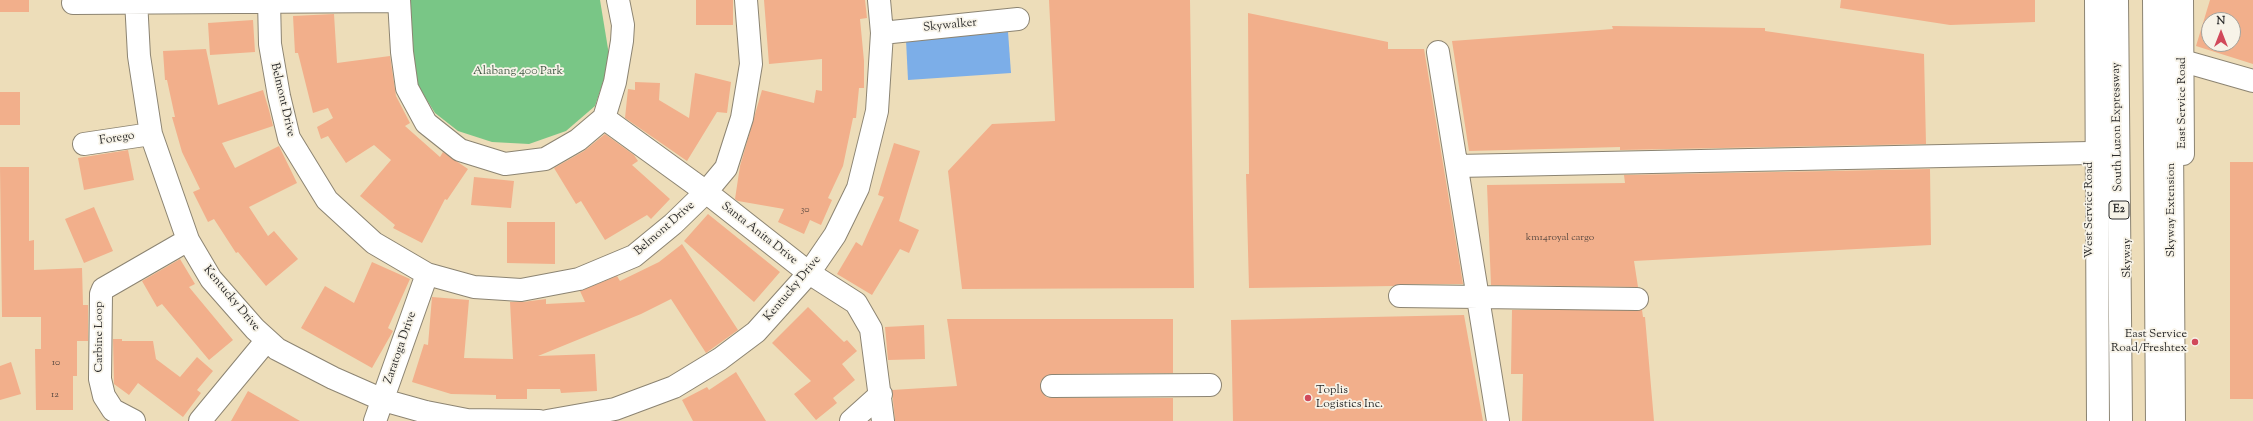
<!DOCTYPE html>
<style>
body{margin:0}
#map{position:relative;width:2253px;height:421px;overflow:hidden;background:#edddb9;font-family:"Sorts Mill Goudy",serif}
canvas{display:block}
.north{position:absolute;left:2201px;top:12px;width:40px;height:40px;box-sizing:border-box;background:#f7f3e8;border:1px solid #a5a39c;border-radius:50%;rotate:0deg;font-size:11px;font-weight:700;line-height:16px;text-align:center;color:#2b2b2b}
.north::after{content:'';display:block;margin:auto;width:14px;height:18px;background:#d1495b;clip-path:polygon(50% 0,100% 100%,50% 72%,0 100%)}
</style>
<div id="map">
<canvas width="2253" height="421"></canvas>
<div class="north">N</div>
</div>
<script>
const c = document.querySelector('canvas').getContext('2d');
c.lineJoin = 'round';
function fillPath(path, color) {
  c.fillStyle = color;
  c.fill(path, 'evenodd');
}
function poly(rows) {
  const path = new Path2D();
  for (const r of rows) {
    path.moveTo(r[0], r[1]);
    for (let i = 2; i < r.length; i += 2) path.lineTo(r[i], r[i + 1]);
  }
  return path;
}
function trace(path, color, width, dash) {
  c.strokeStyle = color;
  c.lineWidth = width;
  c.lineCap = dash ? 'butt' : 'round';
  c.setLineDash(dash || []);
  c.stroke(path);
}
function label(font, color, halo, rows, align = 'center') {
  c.font = font + ' "Sorts Mill Goudy",serif';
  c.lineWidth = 3.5;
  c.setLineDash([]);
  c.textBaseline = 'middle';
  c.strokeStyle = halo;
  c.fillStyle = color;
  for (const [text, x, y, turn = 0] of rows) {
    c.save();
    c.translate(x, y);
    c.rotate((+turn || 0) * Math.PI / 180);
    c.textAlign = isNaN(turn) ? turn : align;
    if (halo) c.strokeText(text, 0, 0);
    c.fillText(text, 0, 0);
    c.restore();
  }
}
const green = poly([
 [409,0,600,0,610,61,595,106,566,131,529,144,492,142,458,131,435,113,415,81]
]);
const water = poly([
 [1008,32,1011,73,908,80,906,40]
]);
const building = poly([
 [0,0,29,0,29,12,0,12],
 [696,0,733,0,733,25,696,25],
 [764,0,865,0,867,18,860,19,864,61,864,88,859,88,856,118,853,118,843,166,828,198,832,200,821,225,810,220,804,234,778,222,784,209,738,201,735,199,740,166,762,90,814,103,816,90,822,91,822,59,769,64],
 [1049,0,1190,0,1194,288,962,289,948,171,992,124,1055,121],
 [1841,0,2035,0,2035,22,1950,25,1840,8],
 [2210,0,2253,0,2253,64,2196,46],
 [2209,20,2233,20,2233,44,2209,44],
 [1248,13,1388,42,1388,49,1424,49,1463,284,1400,284,1393,286,1249,288,1246,174,1249,174],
 [334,14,337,63,390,56,396,96,410,123,405,126,440,157,443,152,468,169,447,200,445,199,422,243,393,228,395,225,360,196,391,160,374,145,346,163,328,136,321,139,317,127,333,118,328,108,313,113,298,53,295,53,293,16],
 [253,20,255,52,210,55,208,23],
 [1612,26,1765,28,1765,31,1924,54,1926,144,1620,150,1620,147,1469,151,1452,41,1613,29],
 [206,49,218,105,263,90,269,110,273,126,222,143,235,168,279,146,297,183,249,207,268,236,274,231,298,259,266,286,238,252,236,253,214,219,208,222,193,192,200,189,182,152,172,117,175,117,167,80,165,80,163,51],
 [695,73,731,82,727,113,717,112,687,161,625,118,628,89,635,90,635,82,660,83,659,100,689,118],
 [0,92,20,92,20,125,0,125],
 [605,134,634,155,638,161,632,165,670,199,651,219,647,215,605,240,581,201,576,204,554,168,584,151],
 [894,143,920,151,899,221,919,230,909,253,900,249,872,295,837,274,856,242,862,246,884,197,878,195],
 [128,150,134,180,84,190,78,158],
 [2230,162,2253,162,2253,399,2230,399],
 [0,167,29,167,29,241,34,240,34,270,82,268,83,305,88,305,88,341,77,341,77,376,73,376,73,410,36,410,35,349,41,349,41,317,2,317],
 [1930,169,1931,245,1634,261,1638,287,1491,285,1487,185,1625,183,1624,175],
 [474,177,514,181,511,208,471,205],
 [94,207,113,251,84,263,65,219],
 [708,214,780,272,754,302,684,241],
 [507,222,555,222,555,264,507,263],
 [682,244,738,330,706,353,671,299,641,314,538,356,595,354,597,391,561,393,560,389,527,389,527,399,496,399,496,395,451,394,412,382,424,344,428,345,432,297,469,300,464,358,513,359,510,302,523,302,546,299,546,304,585,302,580,291,617,276,620,281,659,262],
 [180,259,195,284,189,287,233,340,209,360,162,304,157,307,142,281],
 [372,262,410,279,388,328,393,331,372,368,301,328,325,286,354,303],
 [808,307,844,342,847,340,857,351,842,364,855,380,833,398,837,403,816,420,794,394,811,381,772,343],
 [1512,310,1642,310,1643,317,1645,317,1654,421,1522,421,1523,374,1511,374],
 [1464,315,1483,421,1233,421,1231,320],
 [947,319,1173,319,1173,373,1052,374,1041,380,1040,386,1046,397,1052,398,1173,398,1173,421,895,421,892,390,957,386],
 [924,325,925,359,888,360,885,327],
 [113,339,122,339,122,341,153,341,156,359,180,377,197,357,213,371,197,390,201,393,183,417,138,383,129,395,114,384],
 [11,362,21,394,0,400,0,366],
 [736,372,766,421,693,421,682,400,707,387,709,390],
 [248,391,300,421,231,421]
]);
const minor = poly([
 [136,0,139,56,151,134,188,240,211,279,255,329,277,349,333,378,383,400,426,412,467,420,539,421],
 [269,0,270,44,279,96,289,138,327,200,374,243,427,274,474,287,521,290,579,279,634,256,673,224,706,192,726,168,742,118,751,64,746,0],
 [399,0,402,52,407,88,426,123,460,150,505,164,545,159,578,140,604,118,615,82,622,41,623,25,618,0],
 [73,3,399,1],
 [882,33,1018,19],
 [1438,52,1498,421],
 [2183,61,2253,81],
 [604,118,706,192,809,273,856,303,871,329,883,421],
 [84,144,151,134],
 [1457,166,2090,153],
 [1400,296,1637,299],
 [1052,386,1210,385],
 [134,421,113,410,104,396,100,379,101,294,103,289,188,240],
 [200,421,267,340],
 [375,421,427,274],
 [547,421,615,409,674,387,720,359,756,332,809,273,835,235,858,188,877,111,882,33,879,0],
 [851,421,881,394]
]);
const major = poly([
 [2182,0,2183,154]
]);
const highway = poly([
 [2096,0,2098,421],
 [2117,0,2121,421],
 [2154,0,2157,421],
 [2171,0,2174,421]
]);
const markers = [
 [2195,342,4,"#d1495b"],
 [1308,398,4,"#d1495b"]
];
const numberNames = [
 ["30",805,210],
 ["km14royal cargo",1560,238],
 ["10",56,363],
 ["12",55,395]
];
const shields = [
 [2119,210,20]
];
const shieldNames = [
 ["E2",2119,210]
];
const streetNames = [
 ["Skywalker",950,26,-6],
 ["Belmont Drive",282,100,77],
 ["East Service Road",2183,103,-90],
 ["South Luzon Expressway",2118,127,-91],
 ["Forego",117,139,-9],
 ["West Service Road",2090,210,-90],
 ["Skyway Extension",2172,210,-90],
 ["Belmont Drive",665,229,-41],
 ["Santa Anita Drive",759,234,38],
 ["Skyway",2128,258,-90],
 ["Kentucky Drive",793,289,-50],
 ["Kentucky Drive",231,299,50],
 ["Carbine Loop",100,337,-90],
 ["Zaratoga Drive",401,348,-71]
];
const parkNames = [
 ["Alabang 400 Park",518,72]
];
const poiNames = [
 ["East Service",2187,335],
 ["Road/Freshtex",2187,349],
 ["Toplis",1316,391,"left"],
 ["Logistics Inc.",1316,405,"left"]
];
fillPath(green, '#79c686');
fillPath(water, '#7caee8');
fillPath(building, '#f2af8b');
trace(minor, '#8c8472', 24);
trace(major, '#8c8472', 24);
trace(highway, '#8c8472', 24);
trace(minor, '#fff', 22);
trace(major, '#fff', 22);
trace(highway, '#fff', 22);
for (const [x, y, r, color] of markers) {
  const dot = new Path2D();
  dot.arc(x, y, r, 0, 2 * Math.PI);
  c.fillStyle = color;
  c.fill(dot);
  trace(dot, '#f7f3e8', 1.5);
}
label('10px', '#5d4c43', null, numberNames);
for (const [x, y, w] of shields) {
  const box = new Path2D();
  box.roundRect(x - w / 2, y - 9, w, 18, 3);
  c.fillStyle = '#f7f3e8';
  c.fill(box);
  trace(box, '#2b2b2b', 1);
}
label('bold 11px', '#2b2b2b', null, shieldNames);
label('12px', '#2b2b2b', '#f7f3e8', streetNames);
label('12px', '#425a46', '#f7f3e8', parkNames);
label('12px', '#2b2b2b', '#f7f3e8', poiNames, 'right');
</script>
